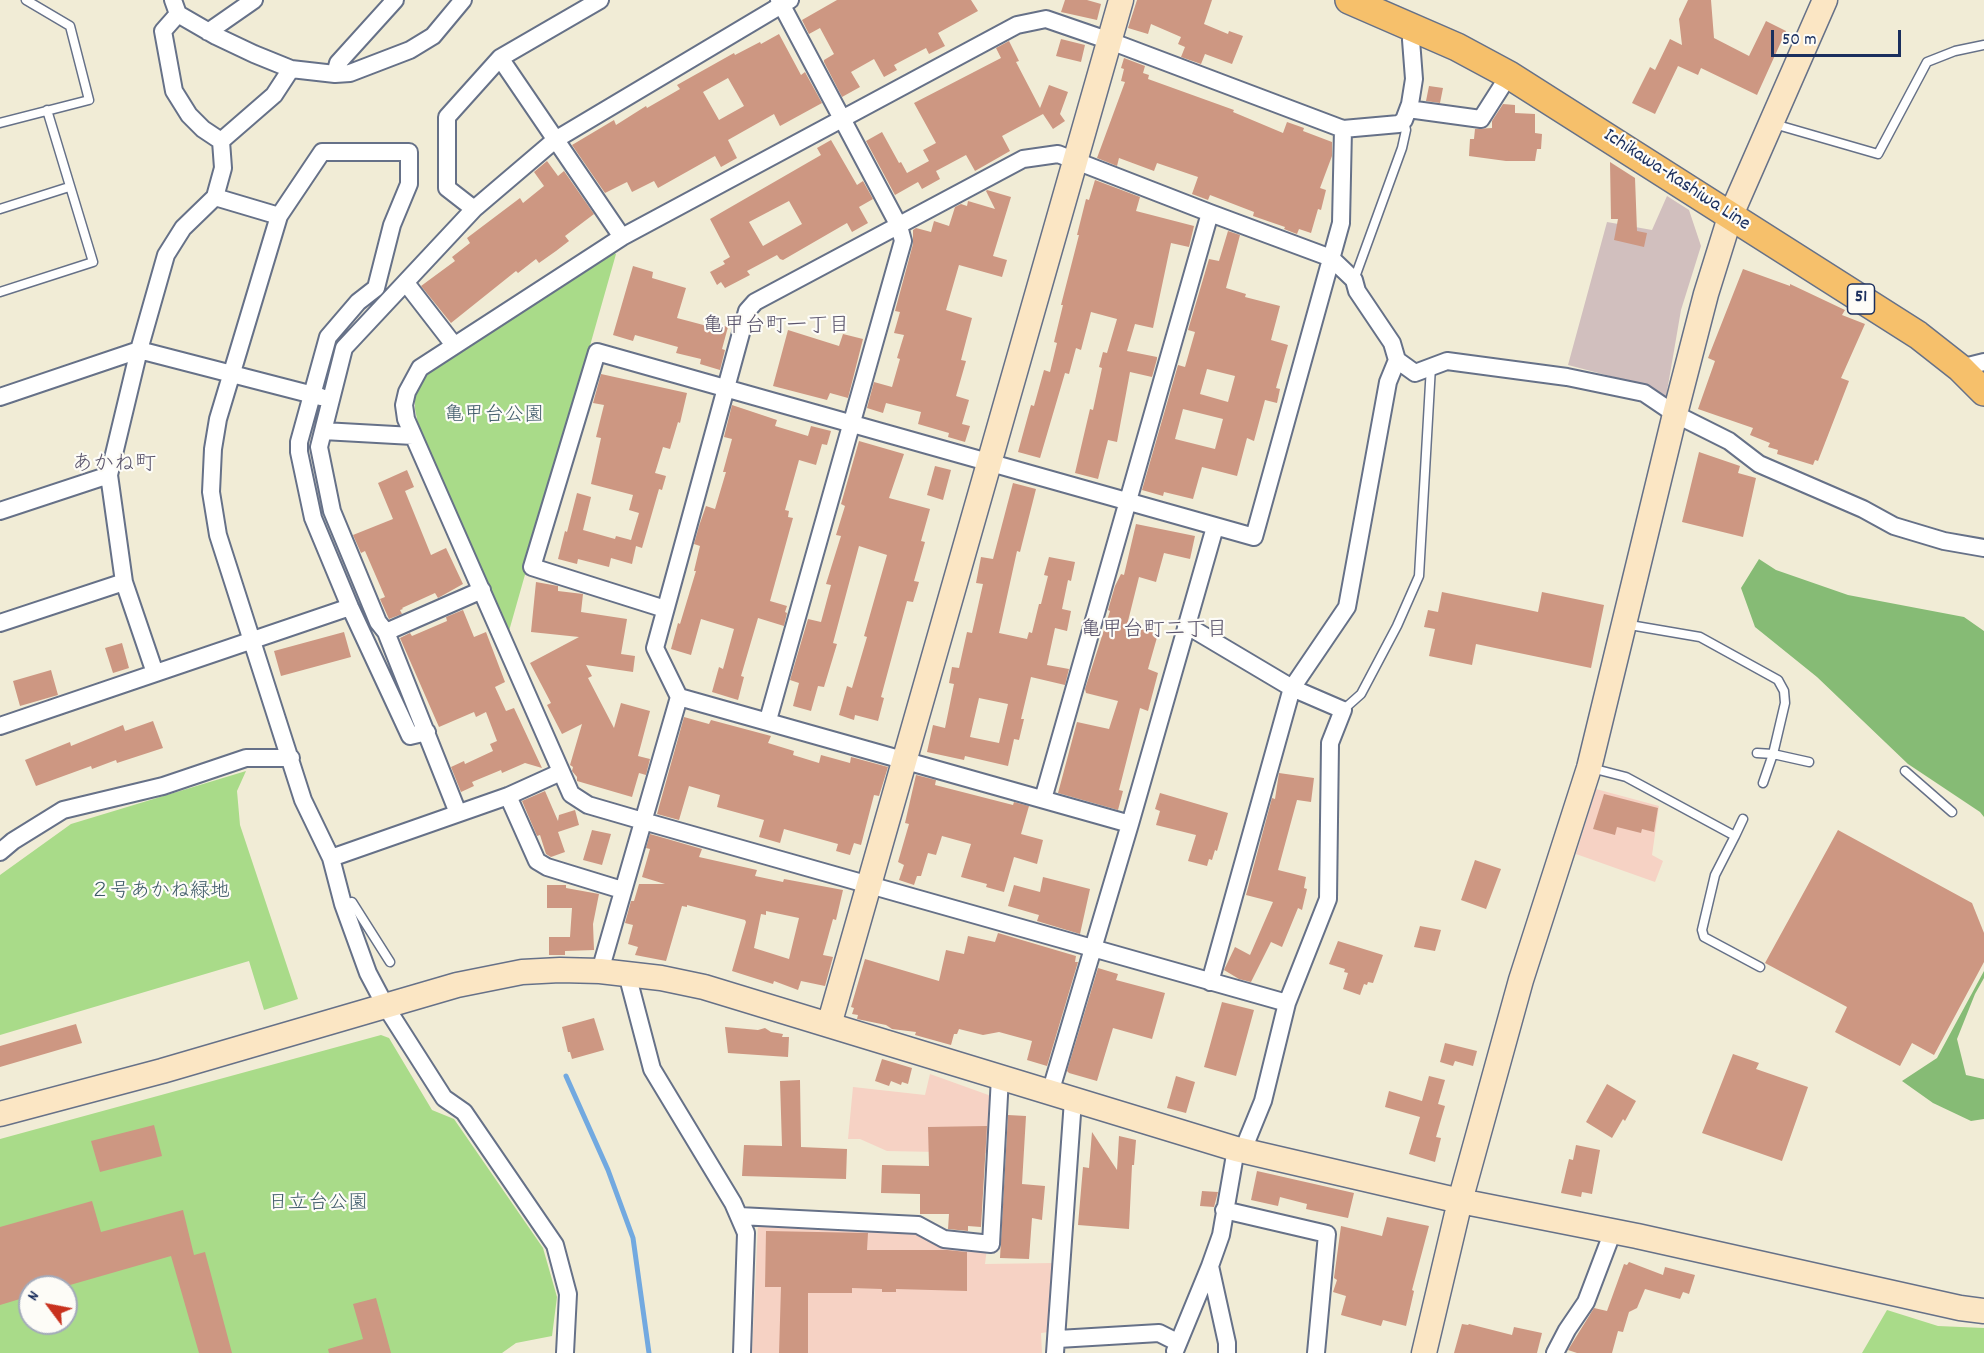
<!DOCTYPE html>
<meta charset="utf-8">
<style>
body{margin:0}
#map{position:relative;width:1984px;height:1353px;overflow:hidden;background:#f1ecd6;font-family:Dekko,sans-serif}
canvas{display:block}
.north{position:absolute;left:18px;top:1275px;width:60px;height:60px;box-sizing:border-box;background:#fdfcf7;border:2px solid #a3aaba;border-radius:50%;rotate:302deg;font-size:16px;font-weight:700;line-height:24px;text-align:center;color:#1b2f5e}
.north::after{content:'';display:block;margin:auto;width:21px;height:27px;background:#c8321e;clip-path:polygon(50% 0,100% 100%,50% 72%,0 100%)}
.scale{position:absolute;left:1771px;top:30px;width:130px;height:27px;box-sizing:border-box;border:3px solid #1b2f5e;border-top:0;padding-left:8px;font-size:18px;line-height:21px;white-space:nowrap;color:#1b2f5e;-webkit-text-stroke:4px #fdfcf7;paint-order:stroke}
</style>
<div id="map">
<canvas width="1984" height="1353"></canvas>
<div class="north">N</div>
<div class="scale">50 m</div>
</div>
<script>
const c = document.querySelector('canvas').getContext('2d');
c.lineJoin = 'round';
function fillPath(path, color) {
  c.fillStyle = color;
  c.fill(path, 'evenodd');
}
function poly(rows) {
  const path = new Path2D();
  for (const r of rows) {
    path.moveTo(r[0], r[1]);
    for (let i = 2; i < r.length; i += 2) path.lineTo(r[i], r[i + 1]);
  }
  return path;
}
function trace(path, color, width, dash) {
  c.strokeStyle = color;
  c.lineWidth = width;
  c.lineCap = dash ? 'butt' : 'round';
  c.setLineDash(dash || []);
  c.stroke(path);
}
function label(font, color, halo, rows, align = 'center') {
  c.font = font + ' Dekko,"Klee One",sans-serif';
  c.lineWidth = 4.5;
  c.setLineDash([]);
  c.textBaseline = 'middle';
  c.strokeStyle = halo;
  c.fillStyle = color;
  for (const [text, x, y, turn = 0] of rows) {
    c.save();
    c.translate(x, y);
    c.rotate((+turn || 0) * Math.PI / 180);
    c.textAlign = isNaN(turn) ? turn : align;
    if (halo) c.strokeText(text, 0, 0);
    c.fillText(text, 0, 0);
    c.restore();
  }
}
const built = poly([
 [1596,789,1659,806,1652,855,1663,861,1655,882,1576,854],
 [930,1074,994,1097,990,1153,887,1151,860,1139,848,1139,853,1087,925,1095],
 [758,1224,914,1232,987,1248,985,1264,1053,1263,1049,1332,1041,1333,1042,1353,752,1353]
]);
const industrial = poly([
 [1667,196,1689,210,1701,246,1681,310,1666,397,1648,386,1568,365,1607,222,1652,230]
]);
const green = poly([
 [613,252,616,254,509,631,418,424,415,409,415,395,419,382,429,372],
 [246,771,237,791,240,825,298,999,264,1010,249,961,0,1035,0,875,71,824],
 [381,1035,389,1038,432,1110,454,1119,543,1248,557,1297,552,1336,516,1343,502,1353,0,1353,0,1139],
 [30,1287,66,1287,66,1323,30,1323],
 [1887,1310,1938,1326,1984,1328,1984,1353,1862,1353]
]);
const forest = poly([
 [1759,559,1776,570,1848,595,1964,617,1984,631,1984,817,1980,812,1908,764,1817,677,1755,627,1741,588],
 [1984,971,1984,978,1975,994,1957,1039,1966,1075,1984,1079,1984,1119,1971,1121,1933,1103,1902,1081,1937,1058]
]);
const stream = poly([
 [566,1076,608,1170,633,1238,649,1353]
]);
const building = poly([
 [837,0,971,0,978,11,938,33,945,46,929,54,926,48,894,65,897,70,884,77,874,59,851,72,860,87,842,97,824,62,824,60,834,54,820,28,809,34,802,20],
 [1065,0,1087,0,1101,4,1097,20,1061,12],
 [1137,0,1212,0,1204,24,1228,34,1229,31,1243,36,1232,64,1205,54,1201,64,1181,57,1185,47,1178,44,1181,37,1151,24,1148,34,1128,28],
 [1688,0,1711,0,1714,38,1749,56,1766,21,1786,31,1757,95,1701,68,1698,75,1678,66,1655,114,1632,103,1650,67,1655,70,1670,39,1682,45,1679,19],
 [779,34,801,75,805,72,822,103,780,126,774,114,728,140,737,158,721,167,715,156,658,188,654,181,632,192,627,182,605,193,572,145,614,120,616,125,646,106,647,108,680,89,677,85,734,53,735,55,760,42,761,44],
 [728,78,744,106,719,120,703,92],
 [1061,39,1085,45,1081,62,1056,56],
 [1009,41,1019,61,1016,62,1040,108,1049,85,1068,92,1060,114,1065,121,1053,129,1043,114,1002,136,1010,151,975,171,966,155,936,171,940,179,922,189,918,182,895,195,866,141,882,132,899,163,901,162,907,173,929,161,923,150,936,143,914,103,1001,58,996,48],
 [1124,58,1145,66,1143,73,1149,75,1148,79,1234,110,1233,112,1283,133,1287,122,1304,128,1303,131,1332,142,1332,156,1320,188,1326,190,1321,210,1318,209,1311,233,1299,229,1297,234,1284,229,1285,227,1253,216,1254,212,1210,195,1208,200,1192,194,1198,177,1157,163,1154,171,1119,158,1117,166,1097,158,1125,82,1121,81,1124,69,1121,68],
 [1429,86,1443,88,1440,103,1426,101],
 [1503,104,1515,105,1515,113,1535,114,1535,133,1542,134,1541,149,1537,149,1535,161,1506,161,1469,156,1470,139,1474,139,1475,129,1492,128,1492,121],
 [831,140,857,185,863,181,873,199,859,207,868,223,852,232,847,223,783,260,780,259,777,255,747,271,750,275,725,288,721,282,717,285,710,272,725,264,723,261,730,257,710,219,821,155,817,148],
 [789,201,802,224,763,246,749,222],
 [547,161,558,176,564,171,594,214,565,236,569,241,556,251,539,263,536,259,518,273,516,271,451,323,421,286,455,261,452,257,470,243,467,238,520,198,523,203,544,186,534,172],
 [1610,162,1635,178,1637,231,1647,233,1644,247,1614,240,1618,219,1611,219],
 [1095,180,1140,197,1136,211,1194,226,1189,247,1171,243,1153,328,1135,324,1127,351,1157,357,1157,359,1152,377,1130,372,1117,442,1108,440,1098,479,1075,473,1090,409,1093,410,1102,368,1099,367,1103,352,1107,353,1117,319,1091,312,1081,350,1076,348,1069,374,1065,373,1040,458,1018,452,1031,405,1034,406,1044,370,1050,372,1057,343,1054,342,1063,305,1061,305,1079,235,1077,235,1086,199,1089,200],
 [987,190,1011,197,993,256,1007,260,1002,277,959,265,946,310,972,318,961,360,966,361,956,396,969,400,962,424,970,426,965,442,948,437,949,433,918,424,921,412,886,403,883,413,867,408,874,382,892,387,900,359,897,358,904,335,894,333,900,312,895,311,913,244,913,230,916,228,931,232,934,221,949,226,955,207,961,204,967,206,968,201,995,209,986,191],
 [1228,231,1240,235,1226,288,1246,294,1245,297,1280,306,1271,340,1288,345,1276,388,1280,389,1277,403,1265,400,1254,441,1247,438,1237,476,1202,467,1193,499,1164,492,1163,496,1142,490,1178,365,1185,367,1195,332,1188,330,1209,259,1219,261],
 [1207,369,1235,376,1228,402,1200,394],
 [1183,409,1223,419,1215,449,1175,439],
 [633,266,653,272,652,278,686,288,677,318,711,327,712,323,728,327,722,349,725,350,720,370,700,364,701,359,676,353,678,347,635,335,633,341,613,335],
 [1743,269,1790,286,1790,284,1845,310,1842,315,1865,324,1841,378,1849,381,1818,461,1815,460,1813,465,1777,454,1778,450,1768,447,1770,443,1750,435,1753,428,1698,409,1715,361,1708,358],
 [788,330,839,346,843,334,863,339,848,398,830,393,827,400,773,386],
 [601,374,687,393,680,423,678,422,670,449,663,447,655,473,666,476,662,490,659,489,642,548,636,546,632,564,611,558,609,567,578,559,577,564,558,559,565,531,567,532,577,493,591,497,583,530,615,539,616,536,631,540,639,513,629,510,633,495,591,484,601,438,596,437,604,405,593,403],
 [732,405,777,420,775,426,808,436,811,426,831,431,827,445,822,444,816,465,799,460,785,510,789,511,788,517,793,518,770,601,787,606,785,612,787,613,784,626,758,618,741,676,744,677,738,700,712,692,719,667,723,669,734,629,701,619,691,655,671,649,678,623,680,624,696,571,694,571,700,546,694,544,699,526,706,506,715,509,726,472,723,472,732,439,724,437],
 [859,441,904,454,889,498,930,509,921,541,925,542,914,581,919,582,913,602,907,601,881,697,884,698,878,721,855,715,854,720,839,715,847,686,852,688,867,637,864,636,887,555,859,546,833,643,837,644,824,687,818,686,811,711,793,706,799,683,790,680,808,619,821,622,831,585,826,584,841,536,836,535,845,506,841,504],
 [1699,452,1740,466,1738,473,1756,478,1743,537,1682,522],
 [935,466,951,470,943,500,927,495],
 [407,470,414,487,405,491,431,555,446,548,463,584,438,598,435,593,402,608,403,609,400,610,402,614,389,619,380,599,385,597,365,551,361,553,353,535,393,519,378,483],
 [1013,483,1036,489,1020,552,1017,551,999,633,1027,639,1029,632,1032,633,1039,604,1041,604,1048,576,1044,575,1049,557,1075,562,1071,581,1068,580,1062,609,1071,611,1067,631,1055,628,1047,665,1069,669,1065,685,1031,677,1021,719,1024,719,1019,740,1014,739,1008,766,965,756,964,760,927,752,933,725,945,728,954,684,949,683,952,667,959,668,967,632,972,633,983,584,976,583,981,557,993,559],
 [979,698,1008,704,999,743,970,737],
 [1136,524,1195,536,1190,559,1164,553,1156,582,1139,577,1127,625,1158,634,1148,669,1158,673,1148,711,1140,708,1119,790,1123,791,1118,810,1058,793,1077,722,1109,729,1118,701,1086,693,1085,689,1110,611,1108,610,1115,586,1121,574,1124,575],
 [536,582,558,586,558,591,583,594,581,612,627,619,621,654,635,656,633,672,586,665,592,676,588,678,614,728,621,703,650,711,638,756,650,759,646,775,639,773,632,797,577,781,577,777,572,771,573,767,570,765,582,724,562,734,547,705,551,703,530,663,579,637,531,632],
 [1442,592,1538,612,1542,592,1604,605,1591,668,1476,644,1472,665,1429,656,1435,629,1424,627,1428,610,1438,612],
 [463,610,474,637,486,632,505,682,495,687,506,711,514,708,542,768,525,763,502,773,501,770,472,782,474,786,461,792,451,767,464,761,465,764,493,751,490,744,497,741,486,712,476,717,474,712,439,727,400,638,410,633,412,636,447,621,446,617],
 [344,632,351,657,281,676,274,651],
 [122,643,129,668,113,673,105,648],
 [51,670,58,695,20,706,13,681],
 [684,717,709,724,711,720,771,736,768,743,794,751,793,755,819,763,821,755,850,763,851,757,888,767,879,796,874,795,861,845,854,843,850,855,836,851,838,844,784,829,780,843,759,837,764,820,717,807,720,795,689,786,679,820,657,814],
 [153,721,163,748,117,763,116,760,92,769,91,766,36,786,25,760,70,742,71,746,123,725,125,731],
 [1279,773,1314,778,1311,802,1297,800,1278,870,1306,877,1304,888,1307,889,1302,910,1298,908,1282,947,1271,942,1251,982,1239,979,1224,970,1235,947,1250,955,1273,902,1246,895,1272,798,1275,799],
 [916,775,936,780,935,785,1013,805,1014,802,1029,806,1021,834,1043,840,1037,864,1014,857,1004,892,986,887,987,884,961,877,971,844,942,836,936,855,928,853,921,876,917,876,914,885,899,880,904,865,898,862,909,824,905,823],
 [545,791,558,821,559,815,575,810,579,825,558,832,565,852,551,857,546,854,540,835,537,836,522,801],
 [1160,793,1228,813,1217,851,1215,850,1212,860,1209,859,1207,866,1188,861,1196,835,1156,825,1160,811,1155,809],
 [1604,794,1658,808,1654,832,1642,829,1641,833,1617,827,1615,835,1593,829],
 [592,830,611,834,602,865,583,860],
 [1838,830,1972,903,1984,933,1984,962,1934,1055,1912,1043,1900,1066,1835,1032,1847,1007,1765,963],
 [650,834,702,849,699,857,757,870,755,876,783,882,784,879,843,890,836,920,833,919,823,955,833,957,825,986,801,981,798,990,774,981,773,984,732,971,746,922,745,920,687,905,687,907,682,906,666,961,635,955,638,947,628,944,633,925,625,923,631,901,634,901,639,884,665,884,642,877,650,849,646,848],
 [766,911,799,918,789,959,754,948,761,914,766,915],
 [1475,860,1501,869,1486,909,1461,900],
 [1043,877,1090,889,1080,934,1037,921,1039,915,1008,906,1014,885,1040,892],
 [547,885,566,885,566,888,599,894,593,924,594,950,565,951,565,955,549,955,549,937,570,937,572,908,547,908],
 [1420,926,1441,930,1435,951,1414,947],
 [998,933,1076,956,1075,962,1078,962,1047,1066,1027,1060,1032,1041,999,1032,983,1035,959,1029,957,1034,954,1034,951,1045,915,1035,916,1032,892,1029,886,1025,857,1019,858,1015,852,1014,854,1008,851,1007,865,959,939,981,946,950,964,954,968,936,995,942],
 [1338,941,1383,955,1373,983,1368,982,1367,985,1364,984,1360,995,1343,989,1348,973,1344,972,1345,969,1329,964],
 [1098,968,1118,974,1116,980,1165,993,1152,1039,1113,1028,1097,1081,1069,1073,1067,1071],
 [1222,1002,1254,1010,1236,1076,1204,1067],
 [594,1018,604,1050,572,1059,570,1052,568,1052,562,1027],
 [76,1024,82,1043,0,1067,0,1046],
 [725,1027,758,1030,765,1028,771,1032,783,1034,782,1037,789,1037,788,1057,728,1053],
 [1445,1043,1477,1051,1473,1066,1455,1061,1453,1066,1440,1062],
 [1733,1054,1759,1063,1756,1069,1808,1087,1782,1161,1702,1133],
 [882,1059,912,1068,908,1084,902,1082,901,1085,891,1081,889,1086,875,1081],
 [1176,1076,1195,1082,1186,1113,1167,1108],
 [1429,1076,1445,1080,1438,1104,1445,1106,1436,1137,1441,1138,1435,1162,1409,1154,1420,1117,1385,1107,1389,1091,1422,1101],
 [800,1080,801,1147,847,1149,846,1179,742,1176,744,1145,782,1146,780,1081],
 [1607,1084,1636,1101,1625,1121,1623,1119,1612,1138,1586,1122],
 [1008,1115,1026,1116,1022,1184,1045,1186,1042,1220,1032,1218,1029,1259,1000,1258],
 [154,1125,162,1156,100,1172,91,1141],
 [987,1126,981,1227,968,1226,968,1231,948,1229,949,1214,920,1214,920,1194,881,1193,882,1165,929,1166,928,1127],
 [1092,1132,1117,1170,1119,1136,1136,1140,1134,1165,1132,1165,1129,1229,1078,1225,1083,1167,1089,1168],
 [1576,1145,1600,1150,1592,1194,1582,1192,1581,1197,1561,1193,1569,1159,1573,1160],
 [1257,1171,1354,1193,1348,1218,1306,1209,1307,1204,1280,1197,1278,1206,1251,1200],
 [1202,1191,1218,1192,1214,1207,1200,1206],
 [92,1201,101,1232,183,1210,194,1255,205,1252,232,1353,199,1353,171,1256,63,1287,30,1287,30,1296,0,1305,0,1227],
 [1387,1217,1429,1226,1412,1290,1414,1291,1406,1326,1383,1320,1381,1326,1341,1315,1346,1296,1333,1292,1337,1280,1334,1278,1341,1226,1382,1236],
 [766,1231,868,1233,867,1250,947,1250,967,1252,967,1291,896,1289,896,1292,882,1292,882,1289,852,1288,852,1293,808,1293,808,1353,779,1353,781,1287,765,1287],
 [1629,1262,1663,1275,1665,1267,1695,1275,1689,1294,1683,1292,1680,1299,1645,1289,1637,1308,1629,1312,1623,1332,1618,1331,1612,1353,1577,1353,1568,1350,1594,1308,1607,1311,1624,1264,1627,1265],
 [376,1298,391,1353,329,1353,328,1349,363,1339,353,1304],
 [1462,1324,1468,1325,1469,1324,1512,1335,1514,1327,1542,1333,1537,1353,1454,1353]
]);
const lane = poly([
 [0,123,89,100,70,26,26,0],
 [1774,124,1878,154,1927,62,1955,51,1984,45],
 [0,209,69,187],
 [1354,280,1402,148,1406,130,1404,120],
 [0,292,93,262,47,110],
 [1624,624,1700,637,1778,680,1784,691,1785,703,1773,754,1763,783],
 [1343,710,1361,694,1397,626,1419,576,1431,366],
 [1757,753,1773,754,1809,762],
 [1591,768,1626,777,1735,836,1743,819],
 [1905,771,1952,812],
 [1735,836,1715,875,1702,930,1704,937,1760,967],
 [343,904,352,902,390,962]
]);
const street = poly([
 [173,0,178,14,216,36,254,54,291,69,335,74,350,73,410,50,433,36,463,0],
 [178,14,163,31,174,91,189,115,203,129,221,141,274,95,291,69],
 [208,32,254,0],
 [500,58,622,237],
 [335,74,338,63,395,0],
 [1408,109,1481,119,1509,75],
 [215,197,279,216],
 [474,209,447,188,447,117,500,58,600,0],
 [406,283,454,345],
 [1397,360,1415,373,1447,361,1567,377,1644,393,1675,414,1729,441,1759,464,1863,509,1894,526,1944,541,1984,548],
 [1960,368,1984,362],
 [0,397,139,350,321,397],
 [323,431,413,436],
 [0,511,109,475],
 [665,609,532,567,597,352,1254,537,1341,223,1343,129],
 [0,623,124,582],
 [1186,625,1292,688,1343,710,1330,743,1328,899,1287,1003,1263,1101,1243,1150],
 [386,632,482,590],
 [155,673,124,582,109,475,139,350,166,255,183,228,215,197,223,168,221,141],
 [768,720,903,241,899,226,779,0],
 [0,726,350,607],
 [427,732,410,736,350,607,313,518,299,452,299,442,328,337,358,302,376,288,392,225,409,184,409,152,322,152,279,216,218,419,213,449,211,492,218,535,303,800,331,858,343,904,368,973,386,1007,444,1098,464,1112,555,1245,568,1294,565,1353],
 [508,796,537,861,547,867,622,890],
 [1043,799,1210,213],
 [458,813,386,632,378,622,332,511,319,447,344,348,474,209,555,140,790,0],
 [1130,824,679,697,655,648,747,311,755,302,1023,159,1058,154,1210,213,1331,258,1354,280,1357,291,1392,343,1397,360,1388,382,1347,607,1292,688,1210,982],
 [0,852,13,841,63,810,163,786,246,758,291,758],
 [331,858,508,796,561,772],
 [600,971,679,697],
 [627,974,652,1069,733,1203,746,1233,742,1353],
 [1287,1003,643,821,588,805,571,794,406,419,404,405,407,392,420,368,622,237,1017,25,1046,19,1110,41,1343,129,1399,124,1404,120,1410,104,1414,79,1411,40,1416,28],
 [1050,1093,1130,824,1215,527],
 [1224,1210,1327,1234,1316,1353],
 [739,1216,918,1225,944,1239,991,1244,1000,1077],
 [1058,1339,1159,1333,1177,1342],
 [1175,1351,1210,1266],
 [1055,1353,1073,1100],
 [1227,1353,1227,1343,1210,1266,1221,1235,1236,1149],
 [1555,1353,1567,1330,1586,1302,1613,1231]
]);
const secondary = poly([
 [829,1025,1121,0],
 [0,1114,162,1071,457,985,522,972,560,970,600,971,661,978,704,987,1236,1149,1460,1201,1637,1236,1960,1308,1984,1311],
 [1424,1353,1460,1201,1521,980,1589,768,1675,414,1706,294,1730,217,1825,0]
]);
const primary = poly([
 [1349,0,1457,47,1509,75,1918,335,1960,368,1984,392]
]);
const shields = [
 [1861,299,27]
];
const shieldNames = [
 ["51",1861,299]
];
const streetNames = [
 ["Ichikawa-Kashiwa Line",1676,181,33]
];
const parkNames = [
 ["亀甲台公園",494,417],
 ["２号あかね緑地",160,893],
 ["日立台公園",318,1205]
];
const neighbourhoodNames = [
 ["亀甲台町一丁目",776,328],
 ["あかね町",114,466],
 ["亀甲台町二丁目",1154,632]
];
fillPath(built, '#f6d2c4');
fillPath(industrial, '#d1bfbe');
fillPath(green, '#a9db89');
fillPath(forest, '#86bb75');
trace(stream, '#72a9e0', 5);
fillPath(building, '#cd9782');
trace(lane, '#667188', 11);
trace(street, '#667188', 20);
trace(secondary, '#667188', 27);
trace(primary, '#667188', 30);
trace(lane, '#fff', 8);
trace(street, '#fff', 16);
trace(secondary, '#fbe6c4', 24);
trace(primary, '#f6c06b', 27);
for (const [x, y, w] of shields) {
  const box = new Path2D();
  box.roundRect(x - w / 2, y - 15, w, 30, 4.5);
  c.fillStyle = '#fdfcf7';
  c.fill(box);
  trace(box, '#1b2f5e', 1.5);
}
label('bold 18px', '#1b2f5e', null, shieldNames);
label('20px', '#1b2f5e', '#fdfcf7', streetNames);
label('20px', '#3e5a69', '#fdfcf7', parkNames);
label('21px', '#59536b', '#fdfcf7', neighbourhoodNames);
</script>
